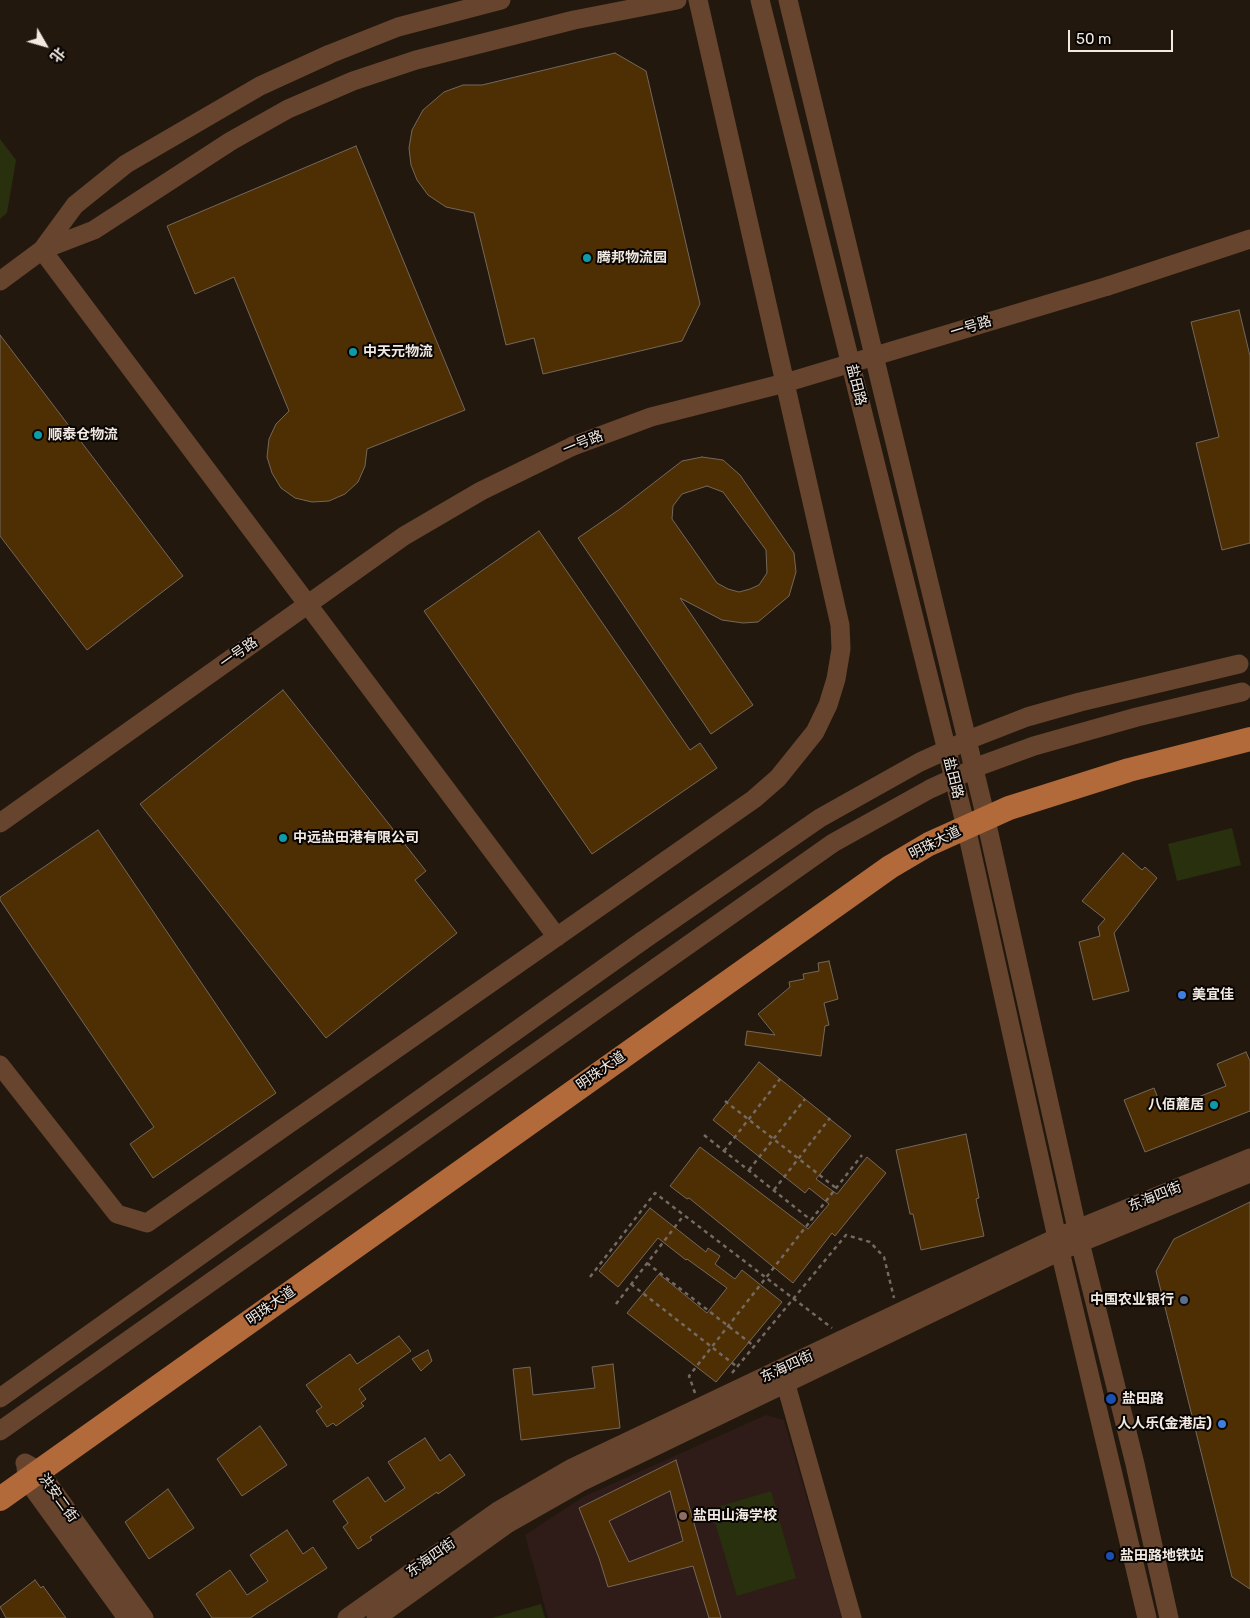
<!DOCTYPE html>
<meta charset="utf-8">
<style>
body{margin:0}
#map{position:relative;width:1250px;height:1618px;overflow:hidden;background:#22180e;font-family:Rubik,"Noto Sans SC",sans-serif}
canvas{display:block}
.north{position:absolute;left:20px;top:20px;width:50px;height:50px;-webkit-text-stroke:4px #090503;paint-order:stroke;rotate:128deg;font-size:14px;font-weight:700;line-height:20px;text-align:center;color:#f1e9e2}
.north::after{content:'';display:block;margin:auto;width:18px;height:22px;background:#f1e9e2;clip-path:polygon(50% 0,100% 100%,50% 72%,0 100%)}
.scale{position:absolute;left:1068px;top:30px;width:105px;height:22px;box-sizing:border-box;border:2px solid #f1e9e2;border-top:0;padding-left:6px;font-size:15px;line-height:18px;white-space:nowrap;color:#f1e9e2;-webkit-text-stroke:4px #090503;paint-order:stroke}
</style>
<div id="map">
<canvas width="1250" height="1618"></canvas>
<div class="north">北</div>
<div class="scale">50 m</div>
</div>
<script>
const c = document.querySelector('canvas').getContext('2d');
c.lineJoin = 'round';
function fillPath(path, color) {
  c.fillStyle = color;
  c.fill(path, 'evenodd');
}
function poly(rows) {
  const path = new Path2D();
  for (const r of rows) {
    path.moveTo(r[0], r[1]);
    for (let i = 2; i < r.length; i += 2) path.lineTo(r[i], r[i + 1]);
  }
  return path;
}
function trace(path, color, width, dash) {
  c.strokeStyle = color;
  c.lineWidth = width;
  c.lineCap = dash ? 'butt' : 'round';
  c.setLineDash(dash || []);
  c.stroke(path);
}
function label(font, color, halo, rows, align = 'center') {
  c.font = font + ' Rubik,"Noto Sans SC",sans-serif';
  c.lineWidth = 4;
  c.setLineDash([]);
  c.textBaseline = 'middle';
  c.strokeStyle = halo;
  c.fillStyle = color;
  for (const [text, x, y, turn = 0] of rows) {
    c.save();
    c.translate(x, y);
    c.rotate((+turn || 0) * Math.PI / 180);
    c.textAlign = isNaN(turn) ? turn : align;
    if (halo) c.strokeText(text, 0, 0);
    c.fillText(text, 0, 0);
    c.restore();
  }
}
const education = poly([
 [766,1415,784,1420,842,1618,548,1618,525,1535,583,1497]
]);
const green = poly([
 [0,139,16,160,7,213,0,219],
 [1232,828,1241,865,1177,881,1168,844],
 [771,1491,796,1578,737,1596,711,1509],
 [541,1604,545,1618,492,1618]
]);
const building = poly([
 [615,53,646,71,700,304,682,341,543,374,534,338,506,345,474,213,446,207,428,195,417,180,411,165,409,148,412,130,423,110,444,92,463,85,482,85,615,53],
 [356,146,465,410,367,449,365,466,358,482,345,494,329,501,312,502,295,498,281,488,272,473,267,457,269,439,276,424,289,411,234,277,195,294,167,226,356,146],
 [1239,310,1250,356,1250,543,1222,550,1196,443,1219,437,1191,322,1239,310],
 [0,335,183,576,87,650,0,536,0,335],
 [702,457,723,460,740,475,794,553,796,572,789,596,758,622,743,623,722,620,680,598,753,705,711,734,578,538,620,509,682,461,702,457],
 [707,486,723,492,766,550,767,573,759,585,750,589,739,592,728,589,717,583,672,519,673,506,682,494,707,486],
 [539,531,690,750,700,743,717,768,592,854,424,611,539,531],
 [283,690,426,871,415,880,457,933,326,1038,140,804,283,690],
 [98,830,276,1093,153,1178,130,1144,154,1127,0,900,0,897,98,830],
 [1123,853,1142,870,1145,867,1157,878,1114,933,1129,991,1093,1000,1079,942,1100,936,1098,927,1105,919,1082,901,1123,853],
 [829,961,838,999,824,1003,829,1025,825,1026,821,1056,745,1045,747,1031,775,1035,758,1014,790,987,789,982,804,979,803,974,819,971,818,963,829,961],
 [1246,1052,1250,1061,1250,1111,1145,1152,1124,1100,1154,1088,1163,1111,1226,1086,1217,1064,1246,1052],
 [759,1062,851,1136,816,1179,837,1194,867,1157,886,1173,835,1236,832,1233,793,1283,689,1198,687,1199,670,1186,700,1147,808,1229,829,1204,809,1188,805,1193,713,1120,759,1062],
 [966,1134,979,1198,976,1199,984,1236,921,1250,913,1214,910,1214,896,1150,966,1134],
 [1250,1202,1250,1589,1232,1577,1156,1271,1174,1239,1250,1202],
 [650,1208,706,1252,708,1248,720,1256,715,1264,735,1279,742,1270,782,1302,716,1382,627,1313,659,1274,707,1313,727,1288,687,1259,686,1260,658,1238,618,1287,599,1271,650,1208],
 [399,1336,411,1351,359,1389,366,1399,361,1403,364,1406,336,1426,333,1423,327,1427,316,1411,322,1407,306,1385,350,1354,357,1364,399,1336],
 [428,1350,432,1361,421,1371,412,1359,428,1350],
 [613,1364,620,1428,521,1440,513,1369,530,1367,533,1395,595,1388,592,1367,613,1364],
 [260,1426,287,1465,242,1496,217,1459,260,1426],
 [425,1438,440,1461,450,1454,465,1475,438,1494,437,1492,370,1537,372,1540,358,1549,343,1527,348,1523,333,1501,368,1477,385,1502,405,1488,388,1462,425,1438],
 [676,1460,721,1618,709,1618,693,1566,608,1587,599,1558,579,1508,676,1460],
 [670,1491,683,1541,629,1562,609,1521,670,1491],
 [168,1489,194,1528,149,1559,125,1522,168,1489],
 [287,1530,303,1554,313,1547,327,1568,250,1618,212,1618,196,1594,230,1570,247,1595,268,1581,250,1555,287,1530],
 [35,1580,41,1588,43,1586,66,1618,6,1618,0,1607,35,1580]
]);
const path = poly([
 [725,1101,836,1188],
 [704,1135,811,1220],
 [724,1151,780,1079],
 [749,1170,805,1099],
 [774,1190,830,1118],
 [647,1263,754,1346],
 [590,1277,655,1193,832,1328],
 [631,1284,736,1366],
 [616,1304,684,1215],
 [732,1373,846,1235,870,1242,884,1257,894,1298],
 [695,1393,689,1376,862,1155]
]);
const minor = poly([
 [760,0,966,827,1060,1251,1147,1618],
 [788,0,982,802,1080,1242,1135,1464,1169,1618],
 [42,250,557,937],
 [42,250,75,205,126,164,260,86,330,54,398,27,501,0],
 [0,281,42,250,94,230,231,141,288,109,353,81,416,60,574,20,677,0],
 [1108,286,1250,239],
 [0,823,404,536,481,491,573,446],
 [0,1065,117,1214,147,1223,754,799,778,778,815,732,828,705,836,679,841,649,840,625,698,0],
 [783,1374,852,1618],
 [0,1398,642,941],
 [0,1431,657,967],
 [25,1463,39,1471,144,1618],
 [26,1466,27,1480,127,1618],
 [347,1618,498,1511,572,1468,1058,1237,1250,1158],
 [376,1618,507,1524,581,1482,1060,1251,1250,1173]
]);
const major = poly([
 [0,1499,890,867,929,844,1009,808,1129,770,1250,739]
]);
const minorBridge = poly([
 [573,446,651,417,785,383,1108,286],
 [642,941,820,818,920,762,973,738,1027,717,1080,702,1239,664],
 [657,967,833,843,930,789,982,765,1034,746,1137,717,1242,692]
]);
const markers = [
 [587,258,5,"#0f9aa8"],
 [353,352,5,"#0f9aa8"],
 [38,435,5,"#0f9aa8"],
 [283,838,5,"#0f9aa8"],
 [1182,995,5,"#3f7fe0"],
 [1214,1105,5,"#0f9aa8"],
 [1184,1300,5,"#5c6f8a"],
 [1111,1399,6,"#1a4fb4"],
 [1222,1424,5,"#3f7fe0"],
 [683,1516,5,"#8d6e63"],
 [1110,1556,5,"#1a4fb4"]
];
const poiNames = [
 ["腾邦物流园",597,258],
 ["中天元物流",363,352],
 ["顺泰仓物流",48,435],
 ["中远盐田港有限公司",293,838],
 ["美宜佳",1192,995],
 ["八佰麓居",1204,1105,"right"],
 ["中国农业银行",1174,1300,"right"],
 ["盐田路",1122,1399],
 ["人人乐(金港店)",1212,1424,"right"],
 ["盐田山海学校",693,1516],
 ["盐田路地铁站",1120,1556]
];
const streetNames = [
 ["一号路",971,327,-17],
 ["盐田路",856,385,76],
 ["一号路",583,443,-22],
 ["一号路",239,653,-35],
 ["盐田路",953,778,76],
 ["明珠大道",935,843,-27],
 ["明珠大道",601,1071,-35],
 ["东海四街",1155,1197,-22],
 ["明珠大道",271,1306,-35],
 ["东海四街",787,1367,-25],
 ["洪安二街",58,1498,54],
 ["东海四街",431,1558,-35]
];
fillPath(education, '#2f1c18');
fillPath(green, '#28300d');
fillPath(building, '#4e2e03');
trace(building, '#74685b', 1);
trace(path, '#746a62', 2.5, [4, 4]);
trace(minor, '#66442e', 19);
trace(major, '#b26a3b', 24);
trace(minorBridge, '#66442e', 19);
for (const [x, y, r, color] of markers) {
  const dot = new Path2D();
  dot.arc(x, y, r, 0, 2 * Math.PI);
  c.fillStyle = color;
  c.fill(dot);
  trace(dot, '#090503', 2);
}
label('bold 14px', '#f1e9e2', '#090503', poiNames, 'left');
label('14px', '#f1e9e2', '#090503', streetNames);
</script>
